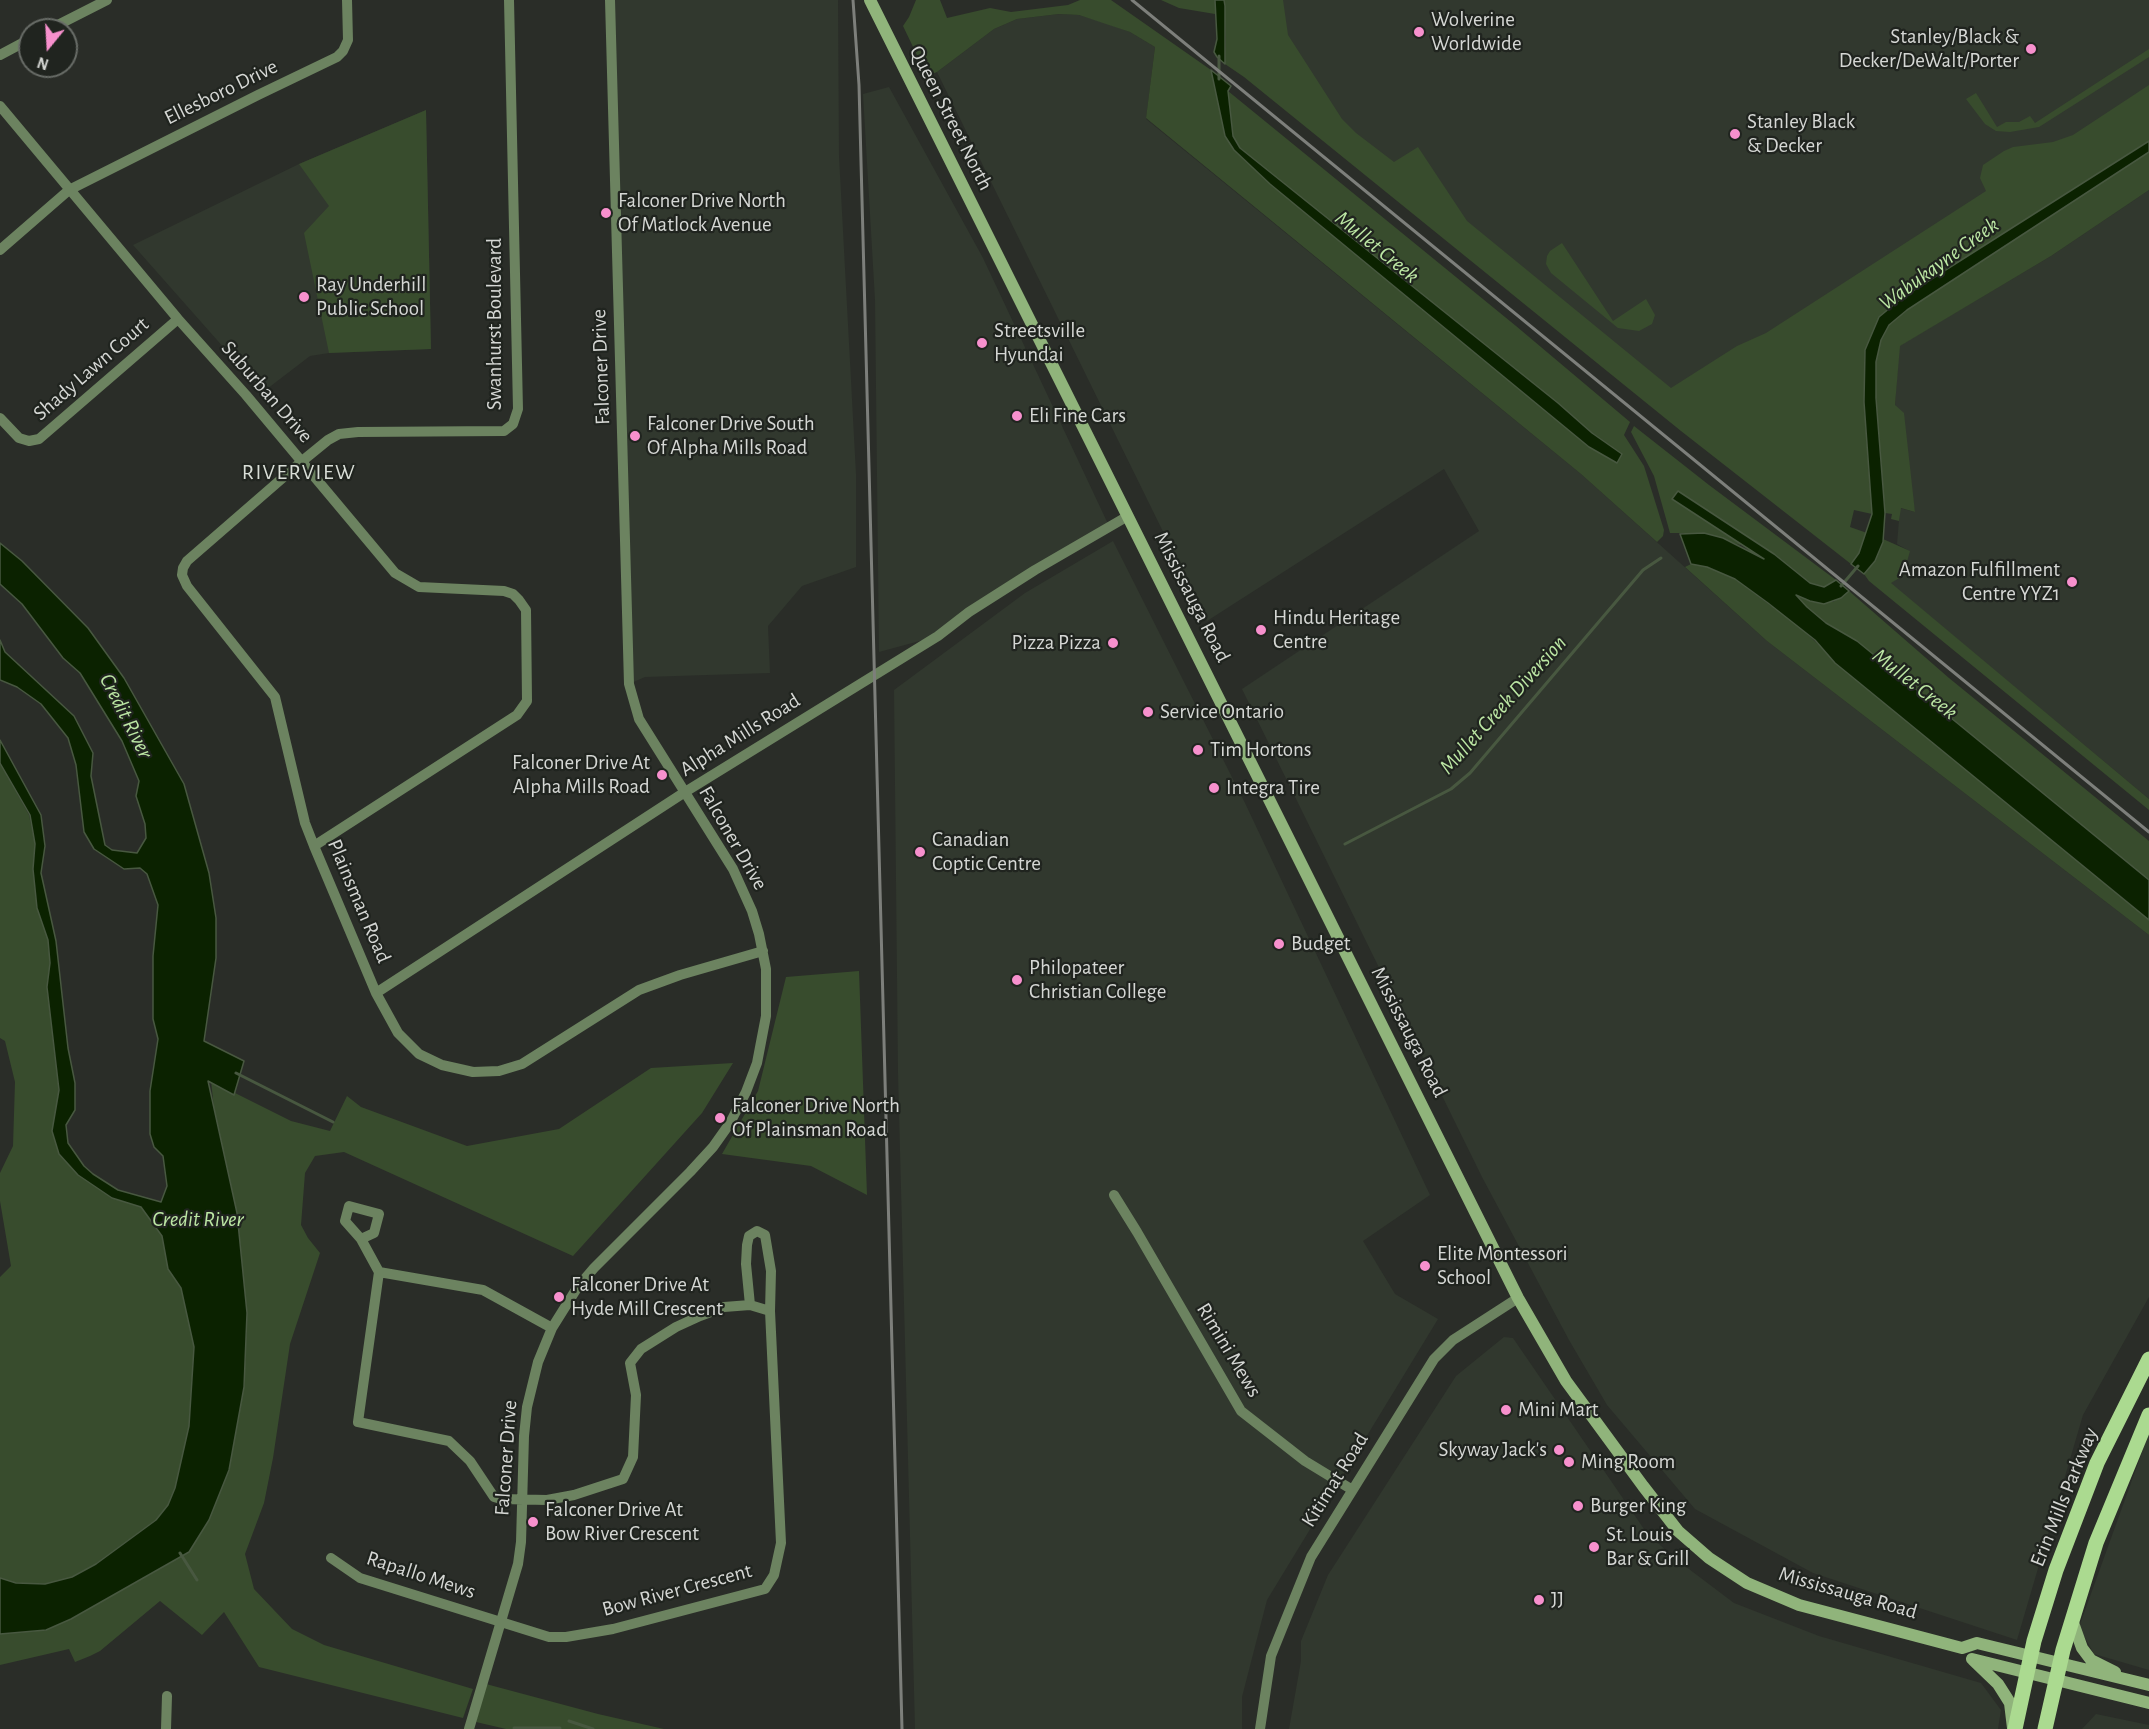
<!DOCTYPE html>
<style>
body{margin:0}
#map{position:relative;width:2149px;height:1729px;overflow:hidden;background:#2a2d28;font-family:"Alegreya Sans",sans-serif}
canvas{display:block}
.north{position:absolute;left:18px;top:18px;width:60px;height:60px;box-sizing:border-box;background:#20241f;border:2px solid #686c67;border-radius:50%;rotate:198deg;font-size:16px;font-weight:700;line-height:24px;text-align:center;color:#d5d7d4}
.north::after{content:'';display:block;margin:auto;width:21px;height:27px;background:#f790cd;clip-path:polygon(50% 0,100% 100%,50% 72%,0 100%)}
</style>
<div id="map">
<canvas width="2149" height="1729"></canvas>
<div class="north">N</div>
</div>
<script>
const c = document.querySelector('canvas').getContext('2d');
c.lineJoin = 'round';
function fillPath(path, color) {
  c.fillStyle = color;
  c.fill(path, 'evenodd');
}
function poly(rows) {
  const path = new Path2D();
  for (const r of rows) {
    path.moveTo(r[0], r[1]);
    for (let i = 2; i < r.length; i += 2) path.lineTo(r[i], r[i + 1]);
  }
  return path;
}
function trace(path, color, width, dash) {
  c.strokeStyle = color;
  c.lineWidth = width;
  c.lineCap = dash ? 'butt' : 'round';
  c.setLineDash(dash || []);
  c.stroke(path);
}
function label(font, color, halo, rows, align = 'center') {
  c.font = font + ' "Alegreya Sans",sans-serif';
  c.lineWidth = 4.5;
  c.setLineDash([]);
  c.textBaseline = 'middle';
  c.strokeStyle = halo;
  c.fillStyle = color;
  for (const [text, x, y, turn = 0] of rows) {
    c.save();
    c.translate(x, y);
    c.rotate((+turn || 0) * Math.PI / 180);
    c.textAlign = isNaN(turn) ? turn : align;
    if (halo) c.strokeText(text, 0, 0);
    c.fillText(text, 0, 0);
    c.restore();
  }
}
const built = poly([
 [610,0,838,0,839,156,856,474,856,567,802,586,768,626,770,673,645,677,629,684],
 [1232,0,2149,0,2149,104,1674,409,1307,110],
 [1059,14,1079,15,1106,23,1130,32,1155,47,1146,119,1581,474,1767,641,2149,935,2149,1297,2083,1415,2017,1640,1813,1573,1695,1509,1607,1405,1569,1340,1482,1177,1242,689,1479,531,1444,469,1207,621,937,72,994,29,1017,19],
 [889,87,983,258,1109,526,938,636,879,652,875,300,863,94],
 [426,110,431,349,329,353,310,356,263,392,133,245,299,164],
 [2149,190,2149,799,1890,583,1903,576,1909,551,1897,544,1900,508,1915,512,1895,405,1899,346,2051,256],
 [1113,541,1245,803,1430,1195,1363,1241,1395,1294,1438,1319,1267,1600,1242,1697,1242,1729,915,1729,898,1073,894,690,1025,593],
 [1504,1337,1513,1338,1646,1532,1673,1557,1734,1603,1819,1636,1981,1683,2001,1710,1998,1729,1289,1729,1301,1661,1301,1641,1328,1575,1456,1376],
 [2149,1433,2149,1670,2094,1654,2079,1627],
 [2096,1714,2149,1725,2149,1729,2082,1729]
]);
const green = poly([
 [916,0,940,0,947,18,990,8,1011,12,1068,5,1080,0,1111,0,1211,70,1225,136,1234,150,1270,184,1589,447,1622,455,1592,433,1558,403,1240,148,1233,136,1228,91,1516,326,1630,422,1624,435,1644,466,1664,530,1663,536,1657,542,1581,474,1146,118,1155,47,1130,32,1079,15,1059,14,1017,19,994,29,937,72,927,76,903,26,909,17],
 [1161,0,1215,0,1215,14,1179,8],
 [1224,0,1283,0,1288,35,1342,119,1356,133,1394,162,1418,147,1467,221,1671,388,1737,346,1766,333,1986,191,1980,178,1983,165,2004,151,2013,147,2053,142,2073,135,2149,85,2149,141,1903,297,1879,317,1865,350,1864,402,1872,514,1854,510,1850,527,1867,533,1859,553,1851,564,1681,431,1244,77,1225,64,1226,39],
 [2149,49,2149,57,2039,127,2010,132,1996,131,1985,124,1966,99,1976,93,1997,127,2006,122,2019,122,2030,116,2035,123],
 [426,110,431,349,329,353,304,233,329,206,299,164],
 [2149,152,2149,190,2051,256,1900,346,1895,405,1904,413,1915,512,1901,508,1899,521,1891,519,1892,514,1885,513,1876,398,1876,362,1881,340,1889,325,1907,310],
 [1562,243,1613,321,1646,299,1655,315,1652,324,1639,331,1618,328,1551,273,1546,264,1547,256,1550,251],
 [1634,426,1709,485,1836,580,1824,587,1810,583,1774,554,1678,491,1673,499,1741,543,1740,545,1704,533,1670,533,1654,476,1631,432],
 [1883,539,1910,551,1903,576,1891,583,2149,799,2149,810,1869,581,1864,574,1875,561],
 [1691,564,1707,567,1735,579,1802,629,1851,676,2149,920,2149,935,1767,641,1685,567],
 [1849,591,1949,678,2149,841,2149,880,1857,641,1826,623,1807,607,1796,595,1833,602],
 [0,763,29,815,35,844,33,869,37,908,48,939,50,963,47,987,59,1090,52,1131,112,1198,141,1207,162,1236,168,1269,181,1288,194,1347,189,1426,175,1488,168,1505,156,1520,96,1564,72,1577,45,1584,16,1583,0,1578,0,1277,11,1266,0,1201,0,1173,13,1146,15,1082,5,1041,0,1038],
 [859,971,867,1195,811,1166,722,1154,758,1091,786,977],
 [733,1063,702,1113,573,1256,344,1152,315,1156,305,1173,301,1225,308,1238,320,1253,290,1344,273,1458,264,1503,245,1554,254,1589,292,1629,324,1645,473,1689,463,1718,259,1667,224,1612,202,1635,160,1601,100,1651,90,1656,75,1662,69,1649,0,1665,0,1634,46,1630,133,1584,189,1552,209,1520,229,1470,244,1387,247,1313,237,1213,214,1108,211,1081,291,1121,330,1131,347,1096,361,1107,467,1146,559,1129,651,1068],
 [486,1684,598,1714,664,1729,506,1729,476,1722]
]);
const water = poly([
 [1215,0,1224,0,1225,6,1225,64,1217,57,1214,52,1217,39,1215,0],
 [1211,70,1231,86,1228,91,1233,136,1240,148,1558,403,1592,433,1622,454,1617,463,1589,447,1270,184,1234,150,1225,136,1211,70],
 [2149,141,2149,152,1907,310,1889,325,1881,340,1876,362,1876,398,1885,513,1883,542,1875,561,1864,574,1851,564,1859,553,1872,514,1864,402,1865,350,1879,317,1903,297,2149,141],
 [1678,491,1774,554,1810,583,1824,587,1836,580,1849,591,1841,598,1824,604,1810,601,1796,595,1807,607,1826,623,1857,641,2149,880,2149,920,1851,676,1835,663,1815,640,1768,603,1735,579,1707,567,1691,564,1680,534,1704,533,1723,538,1764,559,1672,499,1678,491],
 [0,543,22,561,88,628,124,678,184,784,209,873,216,918,216,958,204,1041,244,1061,234,1095,208,1081,237,1213,247,1313,244,1387,229,1470,209,1520,189,1552,71,1619,46,1630,0,1634,0,1578,16,1583,45,1584,72,1577,96,1564,156,1520,168,1505,175,1488,189,1426,194,1347,181,1288,168,1269,162,1236,141,1207,112,1198,78,1175,59,1154,52,1131,59,1090,47,987,50,963,48,940,37,908,33,869,35,844,30,815,0,763,0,740,41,815,45,846,41,873,56,941,68,1048,75,1083,75,1110,66,1125,68,1143,84,1166,93,1174,118,1190,161,1202,167,1186,163,1156,154,1147,150,1134,150,1091,158,1039,153,1019,153,956,158,905,147,874,140,868,124,869,94,849,84,832,76,765,68,738,41,704,17,687,0,680,0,640,5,652,74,716,93,753,91,776,105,845,112,850,137,853,146,838,145,824,136,796,139,781,122,741,80,673,63,658,22,604,0,584,0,543]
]);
const stream = poly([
 [1219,79,1219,56],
 [1841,586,1858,566],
 [1345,844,1451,789,1470,773,1643,570,1661,558],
 [236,1073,333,1122],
 [180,1553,197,1580],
 [569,1721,593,1729],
 [514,1728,560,1728]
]);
const street = poly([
 [509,0,518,409,513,424,504,431,358,432,339,434,328,440,301,462,187,561,183,568,182,575,187,586,275,697,305,823,314,846,376,993,398,1033,419,1054,442,1065,473,1072,499,1071,522,1064,639,990,680,975,763,951],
 [48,30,107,0],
 [0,55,30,39],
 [0,106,178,319,246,395,395,573,419,587,504,591,513,594,519,600,526,610,527,701,517,715,314,846],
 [0,250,69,190,258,95,337,57,343,51,348,40,347,0],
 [0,418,19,438,29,441,39,439,178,319],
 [376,993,685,792,938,636,969,612,1035,570,1128,516],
 [1114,1195,1137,1232,1241,1411,1305,1461,1351,1489],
 [361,1239,374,1233,379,1214,349,1206,345,1221,361,1239,379,1272],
 [552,1328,483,1290,379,1272,358,1422,449,1441,470,1461,494,1497,501,1499,547,1500,574,1495,623,1479,633,1457,636,1395,630,1363,641,1349,676,1327,700,1316,724,1307,750,1305],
 [331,1558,360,1578,549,1637,566,1637,613,1629,765,1589,774,1575,781,1543,770,1311,771,1271,765,1235,757,1231,749,1236,747,1245,746,1264,750,1305,770,1311],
 [166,1729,167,1696],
 [469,1729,518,1564,521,1542,524,1436,527,1407,538,1362,552,1328,577,1288,594,1268,690,1172,713,1147,730,1123,746,1092,757,1063,766,1016,766,969,759,934,752,911,733,869,639,719,629,684,610,0],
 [1260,1729,1271,1656,1311,1557,1434,1359,1453,1340,1518,1298]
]);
const secondary = poly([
 [870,0,1518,1298,1566,1381,1643,1486,1678,1531,1709,1558,1747,1583,1799,1605,1962,1648,1977,1643,2149,1685],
 [2072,1620,2082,1648,2091,1660,2115,1672],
 [1972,1659,2149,1703],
 [1973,1660,1998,1684,2005,1695,2010,1703,2013,1728]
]);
const primary = poly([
 [2015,1729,2034,1641,2056,1570,2097,1463,2149,1359],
 [2045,1729,2063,1650,2096,1543,2149,1415]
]);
const rail = poly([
 [853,0,859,85,902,1729],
 [1132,0,2149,832]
]);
const markers = [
 [1419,32,6,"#f790cd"],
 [2031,49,6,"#f790cd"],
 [1735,134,6,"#f790cd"],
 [606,213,6,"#f790cd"],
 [304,297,6,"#f790cd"],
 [982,343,6,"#f790cd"],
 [1017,416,6,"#f790cd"],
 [635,436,6,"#f790cd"],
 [2072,582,6,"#f790cd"],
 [1261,630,6,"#f790cd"],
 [1113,643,6,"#f790cd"],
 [1148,712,6,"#f790cd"],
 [1198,750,6,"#f790cd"],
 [662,775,6,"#f790cd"],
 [1214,788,6,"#f790cd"],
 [920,852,6,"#f790cd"],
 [1279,944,6,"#f790cd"],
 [1017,980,6,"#f790cd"],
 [720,1118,6,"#f790cd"],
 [1425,1266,6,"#f790cd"],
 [559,1297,6,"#f790cd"],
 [1506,1410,6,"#f790cd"],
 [1559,1450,6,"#f790cd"],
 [1569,1462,6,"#f790cd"],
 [1578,1506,6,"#f790cd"],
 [533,1522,6,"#f790cd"],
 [1594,1547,6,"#f790cd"],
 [1539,1600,6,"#f790cd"]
];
const poiNames = [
 ["Wolverine",1431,20],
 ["Worldwide",1431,44],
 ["Stanley/Black &",2019,37,"right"],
 ["Decker/DeWalt/Porter",2019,61,"right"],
 ["Stanley Black",1747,122],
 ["& Decker",1747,146],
 ["Falconer Drive North",618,201],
 ["Of Matlock Avenue",618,225],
 ["Ray Underhill",316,285],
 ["Public School",316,309],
 ["Streetsville",994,331],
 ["Hyundai",994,355],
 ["Eli Fine Cars",1029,416],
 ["Falconer Drive South",647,424],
 ["Of Alpha Mills Road",647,448],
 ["Amazon Fulfillment",2060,570,"right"],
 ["Centre YYZ1",2060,594,"right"],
 ["Hindu Heritage",1273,618],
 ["Centre",1273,642],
 ["Pizza Pizza",1101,643,"right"],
 ["Service Ontario",1160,712],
 ["Tim Hortons",1210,750],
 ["Falconer Drive At",650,763,"right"],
 ["Alpha Mills Road",650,787,"right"],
 ["Integra Tire",1226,788],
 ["Canadian",932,840],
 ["Coptic Centre",932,864],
 ["Budget",1291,944],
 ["Philopateer",1029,968],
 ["Christian College",1029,992],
 ["Falconer Drive North",732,1106],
 ["Of Plainsman Road",732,1130],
 ["Elite Montessori",1437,1254],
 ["School",1437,1278],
 ["Falconer Drive At",571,1285],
 ["Hyde Mill Crescent",571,1309],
 ["Mini Mart",1518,1410],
 ["Skyway Jack's",1547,1450,"right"],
 ["Ming Room",1581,1462],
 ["Burger King",1590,1506],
 ["Falconer Drive At",545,1510],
 ["Bow River Crescent",545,1534],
 ["St. Louis",1606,1535],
 ["Bar & Grill",1606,1559],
 ["JJ",1551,1600]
];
const streetNames = [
 ["Ellesboro Drive",221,92,-26],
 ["Queen Street North",951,118,63],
 ["Swanhurst Boulevard",495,324,-90],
 ["Falconer Drive",601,367,-92],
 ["Shady Lawn Court",91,369,-41],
 ["Suburban Drive",267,392,49],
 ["Mississauga Road",1192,597,63],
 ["Alpha Mills Road",740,735,-32],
 ["Falconer Drive",733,838,60],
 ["Plainsman Road",359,901,67],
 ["Mississauga Road",1409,1032,63],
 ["Rimini Mews",1229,1350,59],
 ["Falconer Drive",506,1458,-86],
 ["Kitimat Road",1335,1480,-58],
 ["Erin Mills Parkway",2064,1497,-68],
 ["Rapallo Mews",421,1575,18],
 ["Bow River Crescent",677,1590,-15],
 ["Mississauga Road",1848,1593,16]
];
const waterNames = [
 ["Mullet Creek",1377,247,39],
 ["Wabukayne Creek",1939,264,-36],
 ["Mullet Creek",1915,684,38],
 ["Mullet Creek Diversion",1503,705,-48],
 ["Credit River",126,716,63],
 ["Credit River",198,1219]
];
const neighbourhoodNames = [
 ["RIVERVIEW",299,472]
];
fillPath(built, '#31382e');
fillPath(green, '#384c2d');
fillPath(water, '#0b2200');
trace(water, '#485840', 1.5);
trace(stream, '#485840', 3);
trace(street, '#6c8360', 10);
trace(secondary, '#90b47b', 12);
trace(primary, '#abda90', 15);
trace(rail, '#7d7f7b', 3);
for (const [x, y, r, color] of markers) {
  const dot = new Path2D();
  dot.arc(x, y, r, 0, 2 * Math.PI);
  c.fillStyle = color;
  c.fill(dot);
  trace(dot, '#20241f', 2);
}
label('21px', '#d5d7d4', '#20241f', poiNames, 'left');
label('21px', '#d5d7d4', '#20241f', streetNames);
label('italic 22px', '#bce7a4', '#20241f', waterNames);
c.letterSpacing = '1.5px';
label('22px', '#d9ded7', '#20241f', neighbourhoodNames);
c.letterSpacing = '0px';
</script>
